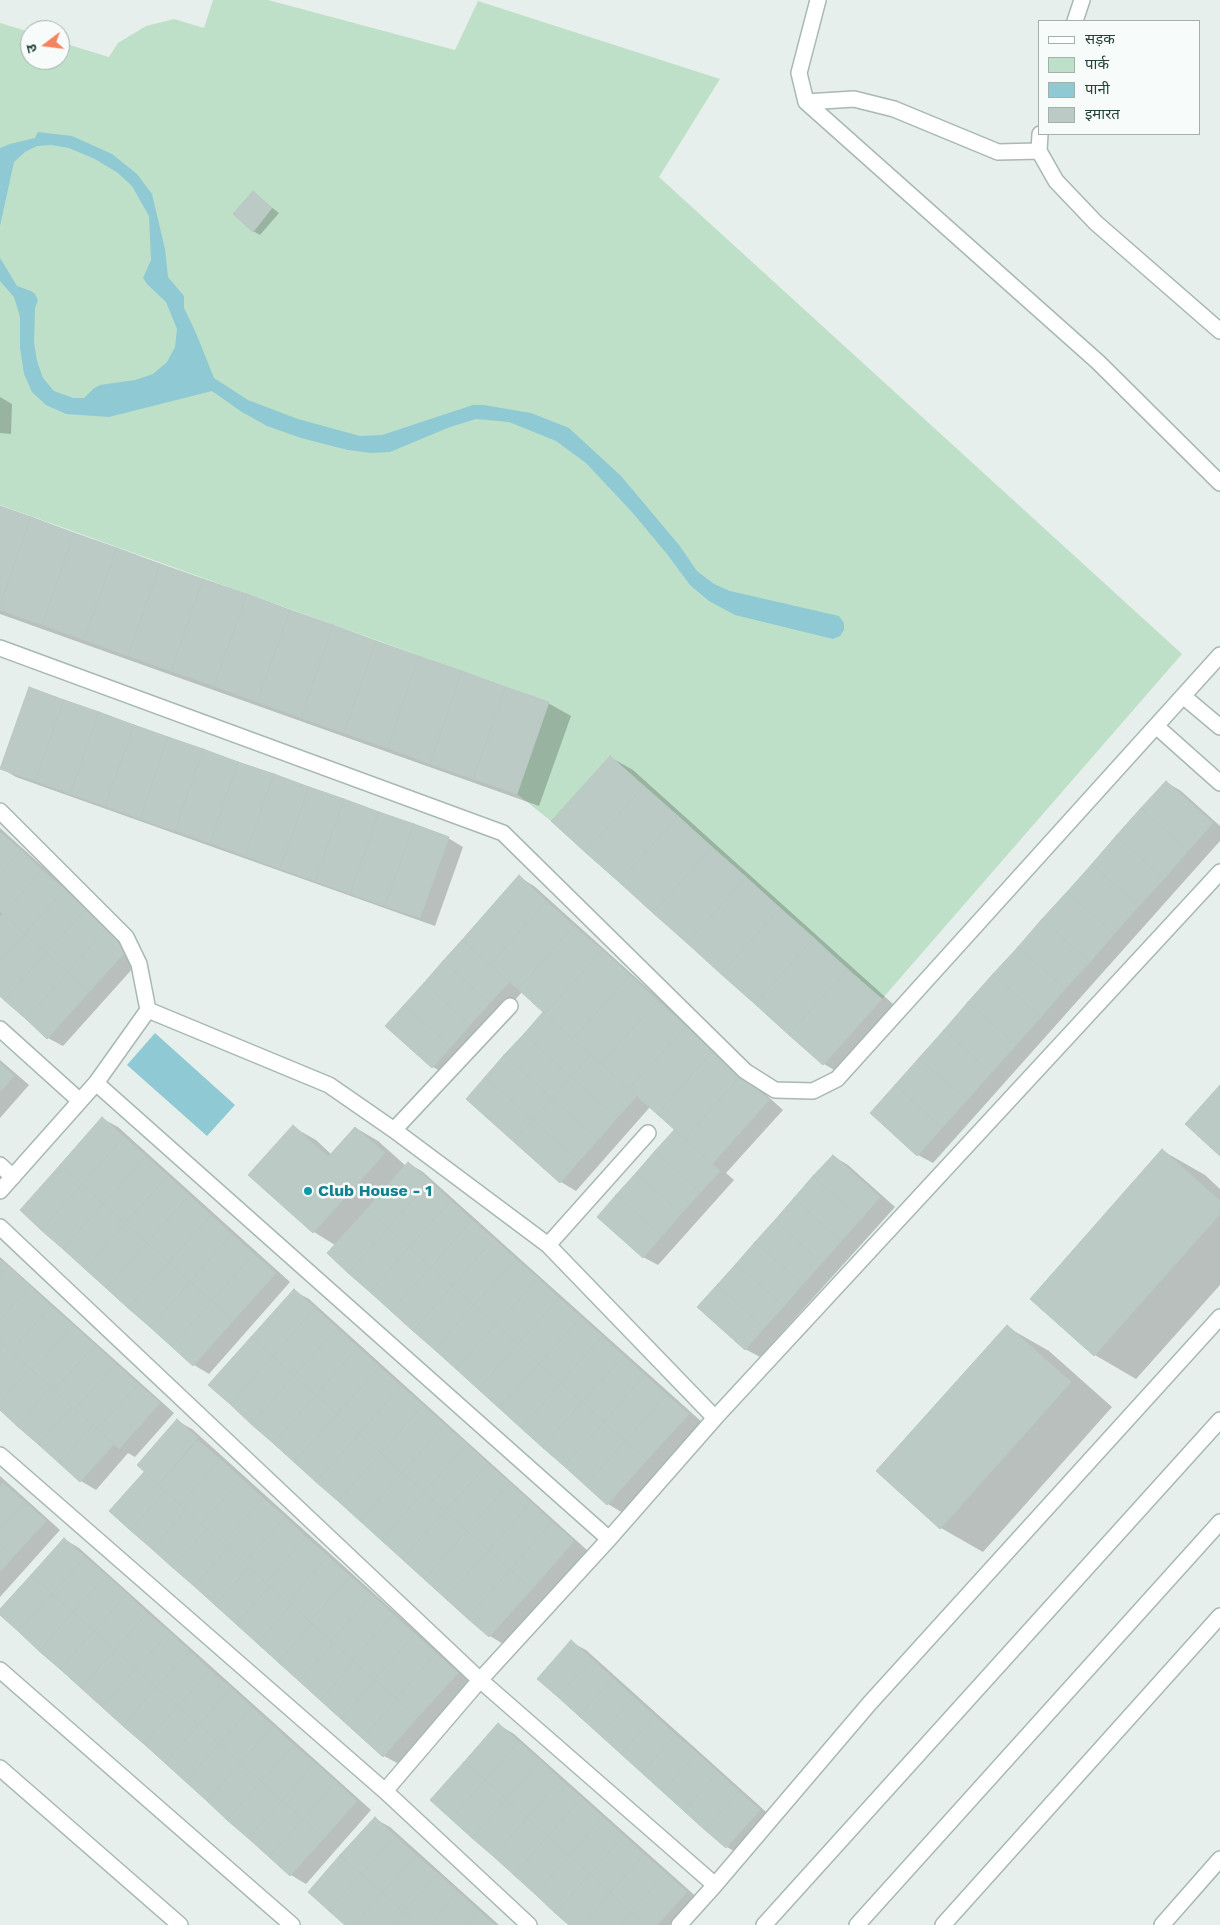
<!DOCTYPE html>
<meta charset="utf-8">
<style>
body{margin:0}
#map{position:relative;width:1220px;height:1925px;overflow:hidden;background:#e6efeb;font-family:"Work Sans","Noto Sans Devanagari",sans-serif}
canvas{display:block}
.legend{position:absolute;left:1038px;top:20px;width:162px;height:115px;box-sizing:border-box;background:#f7fbf9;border:1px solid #a3b1ad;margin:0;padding:6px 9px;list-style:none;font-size:15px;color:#24423a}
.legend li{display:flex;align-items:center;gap:10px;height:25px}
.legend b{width:25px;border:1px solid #a3b1ad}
.north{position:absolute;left:20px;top:20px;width:50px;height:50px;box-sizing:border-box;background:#f7fbf9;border:1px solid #a3b1ad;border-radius:50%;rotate:255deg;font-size:14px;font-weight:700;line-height:20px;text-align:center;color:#24423a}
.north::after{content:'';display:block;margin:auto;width:18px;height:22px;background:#f4845f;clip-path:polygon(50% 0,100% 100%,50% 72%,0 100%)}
</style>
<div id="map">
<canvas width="1220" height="1925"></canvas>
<ul class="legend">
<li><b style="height:6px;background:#fff"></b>सड़क</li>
<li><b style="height:14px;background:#bfe0c8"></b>पार्क</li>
<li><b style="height:14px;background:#8ec9d4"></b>पानी</li>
<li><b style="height:14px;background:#bbcac4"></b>इमारत</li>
</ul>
<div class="north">उ</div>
</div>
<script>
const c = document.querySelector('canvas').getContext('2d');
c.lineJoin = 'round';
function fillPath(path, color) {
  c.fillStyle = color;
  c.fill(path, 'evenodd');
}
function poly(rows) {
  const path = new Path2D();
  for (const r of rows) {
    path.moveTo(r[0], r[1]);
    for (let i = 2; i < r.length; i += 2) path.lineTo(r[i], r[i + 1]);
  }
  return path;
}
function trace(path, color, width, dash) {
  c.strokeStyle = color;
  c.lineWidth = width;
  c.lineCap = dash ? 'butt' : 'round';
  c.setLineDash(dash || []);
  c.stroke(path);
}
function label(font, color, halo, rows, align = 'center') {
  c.font = font + ' "Work Sans",sans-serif';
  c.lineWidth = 5;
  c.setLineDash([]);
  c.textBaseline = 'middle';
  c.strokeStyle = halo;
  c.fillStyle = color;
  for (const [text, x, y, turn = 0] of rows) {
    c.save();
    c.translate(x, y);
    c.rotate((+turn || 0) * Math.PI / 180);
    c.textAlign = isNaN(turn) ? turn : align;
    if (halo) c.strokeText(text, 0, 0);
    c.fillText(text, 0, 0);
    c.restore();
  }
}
const green = poly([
 [213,0,268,0,455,50,478,1,720,79,659,177,1182,654,882,999,610,756,551,821,517,794,549,702,0,505,0,23,30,32,30,60,60,60,60,42,109,57,118,43,146,26,174,19,204,28]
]);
const water = poly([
 [38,132,72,136,112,154,137,174,152,194,165,249,168,277,184,296,184,308,196,333,214,378,248,400,298,419,360,436,382,435,473,405,484,405,531,413,569,428,621,476,679,545,697,571,714,584,730,591,839,616,844,623,844,630,840,636,833,639,735,615,709,601,690,585,667,554,632,512,586,463,556,441,509,422,476,419,450,427,390,452,371,453,348,450,301,438,267,426,242,412,212,391,109,417,66,414,46,405,32,392,24,374,20,348,20,317,14,297,0,281,0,258,17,286,31,291,35,294,38,300,35,308,34,342,37,361,43,378,54,391,73,398,84,398,93,389,100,385,135,380,153,374,167,362,175,347,177,329,166,302,147,284,143,278,151,260,149,216,132,186,118,173,95,159,69,148,51,145,37,146,25,152,14,162,0,226,0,148,10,144,35,138],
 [155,1033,235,1105,207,1136,127,1065]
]);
const shadow = poly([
 [253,193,279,213,260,235,253,231],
 [0,397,12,404,11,434,0,433],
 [0,508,548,703,571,716,539,806,0,614],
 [610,757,633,770,903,1013,846,1077,824,1064],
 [1,768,448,838,463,847,435,926,16,777],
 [1166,782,1181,791,1220,826,1220,841,933,1163,918,1155],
 [0,828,143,957,63,1046,48,1038,0,995],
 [519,877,534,886,783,1110,726,1173,734,1180,658,1265,643,1257,599,1216,676,1130,650,1107,576,1191,561,1182,545,1012,522,992,448,1076,433,1067,387,1026],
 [0,1060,29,1085,0,1118],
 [103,1119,118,1127,290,1282,209,1374,194,1365],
 [293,1127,316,1140,332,1155,356,1128,378,1141,406,1166,408,1163,423,1172,703,1423,623,1513,608,1504,328,1253,335,1245,314,1232,250,1175],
 [1163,1151,1205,1175,1220,1189,1220,1285,1136,1379,1095,1355],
 [833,1156,848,1165,895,1207,760,1357,745,1349],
 [0,1257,174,1413,135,1457,128,1453,96,1490,81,1481,0,1408],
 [294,1291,309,1299,588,1551,505,1645,490,1636],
 [1007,1327,1049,1351,1112,1407,983,1552,941,1528],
 [177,1421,192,1429,472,1682,399,1764,384,1756,111,1511,146,1471],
 [157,1482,160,1484,158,1487,155,1484],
 [0,1476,60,1530,0,1597],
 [64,1539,79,1548,371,1810,306,1884,291,1875,0,1613,0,1611],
 [571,1642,586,1650,774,1819,742,1856,727,1847],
 [499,1725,514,1734,701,1901,680,1925,571,1925],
 [375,1819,390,1827,499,1925,347,1925]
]);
const building = poly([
 [253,191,272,208,253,232,233,214,253,191],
 [0,506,31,517,0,605,0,506],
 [31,517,74,533,42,625,0,610,0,605,31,517],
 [74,533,117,548,84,640,42,625,74,533],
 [117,548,160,564,128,656,84,640,117,548],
 [160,564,203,579,171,671,128,656,160,564],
 [203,579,247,594,214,686,171,671,203,579],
 [247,594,290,610,257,702,214,686,247,594],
 [290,610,333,625,301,718,257,702,290,610],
 [333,625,376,641,344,733,301,718,333,625],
 [376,641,419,656,387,748,344,733,376,641],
 [419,656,462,671,430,764,387,748,419,656],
 [462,671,506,687,473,779,430,764,462,671],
 [29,687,64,700,35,781,0,769,29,687],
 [506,687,549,702,517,794,473,779,506,687],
 [64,700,99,712,70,794,35,781,64,700],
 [99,712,134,725,105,806,70,794,99,712],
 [134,725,168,737,140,819,105,806,134,725],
 [168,737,203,749,175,831,140,819,168,737],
 [203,749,238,762,210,843,175,831,203,749],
 [610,756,644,786,585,852,551,821,610,756],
 [238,762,274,774,245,856,210,843,238,762],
 [274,774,309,787,280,869,245,856,274,774],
 [1166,781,1213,823,1188,851,1141,808,1166,781],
 [644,786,678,816,619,882,585,852,644,786],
 [309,787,344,799,315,881,280,869,309,787],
 [344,799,379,812,350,894,315,881,344,799],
 [1141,808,1188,851,1164,879,1116,836,1141,808],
 [379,812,414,824,385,906,350,894,379,812],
 [678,816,712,847,653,913,619,882,678,816],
 [414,824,449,837,420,918,385,906,414,824],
 [0,832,21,850,0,874,0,832],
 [1116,836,1164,879,1139,906,1092,864,1116,836],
 [712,847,746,877,687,943,653,913,712,847],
 [21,850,42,870,3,914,0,911,0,874,21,850],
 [1092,864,1139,906,1114,934,1067,892,1092,864],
 [42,870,64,889,25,934,3,914,42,870],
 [519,875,546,901,490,965,462,940,519,875],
 [746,877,780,908,721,974,687,943,746,877],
 [64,889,86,909,46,953,25,934,64,889],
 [1067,892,1114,934,1090,962,1042,919,1067,892],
 [546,901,574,926,518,989,490,965,546,901],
 [780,908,814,938,755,1004,721,974,780,908],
 [86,909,107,928,68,972,46,953,86,909],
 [3,914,25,934,0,961,0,917,3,914],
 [1042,919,1090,962,1065,989,1018,947,1042,919],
 [574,926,602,950,545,1014,518,989,574,926],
 [107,928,129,948,89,992,68,972,107,928],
 [25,934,46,953,4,1000,0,996,0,961,25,934],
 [814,938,847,969,789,1035,755,1004,814,938],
 [462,940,509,982,490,1003,443,961,462,940],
 [1018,947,1065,989,1041,1017,993,974,1018,947],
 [602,950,630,975,573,1039,545,1014,602,950],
 [46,953,68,972,26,1019,4,1000,46,953],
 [443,961,490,1003,470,1025,424,983,443,961],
 [847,969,882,999,823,1065,789,1035,847,969],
 [68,972,89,992,47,1039,26,1019,68,972],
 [993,974,1041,1017,1016,1045,968,1002,993,974],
 [630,975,658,1001,601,1064,573,1039,630,975],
 [424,983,470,1025,451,1047,404,1005,424,983],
 [658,1001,686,1026,629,1089,601,1064,658,1001],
 [968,1002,1016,1045,991,1073,944,1030,968,1002],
 [404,1005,451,1047,432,1068,385,1026,404,1005],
 [543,1012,591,1055,571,1077,524,1034,543,1012],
 [686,1026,714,1050,657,1114,629,1089,686,1026],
 [944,1030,991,1073,967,1100,919,1058,944,1030],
 [524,1034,571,1077,552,1098,504,1055,524,1034],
 [714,1050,741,1075,685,1139,657,1114,714,1050],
 [504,1055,552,1098,533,1120,485,1077,504,1055],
 [591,1055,637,1096,617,1118,571,1077,591,1055],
 [919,1058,967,1100,942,1128,895,1085,919,1058],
 [0,1063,14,1076,0,1092,0,1063],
 [741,1075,769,1100,712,1164,685,1139,741,1075],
 [485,1077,533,1120,514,1142,466,1099,485,1077],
 [571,1077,617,1118,598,1140,552,1098,571,1077],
 [895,1085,942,1128,917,1156,870,1113,895,1085],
 [1220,1085,1220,1156,1185,1124,1220,1085],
 [552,1098,598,1140,579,1161,533,1120,552,1098],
 [102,1117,124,1137,82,1184,60,1165,102,1117],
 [533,1120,579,1161,560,1183,514,1142,533,1120],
 [293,1125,328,1157,355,1127,385,1153,313,1233,248,1175,293,1125],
 [674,1130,720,1171,700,1193,655,1151,674,1130],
 [124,1137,146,1156,103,1204,82,1184,124,1137],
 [1162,1149,1220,1201,1220,1214,1094,1356,1030,1299,1162,1149],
 [655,1151,700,1193,681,1214,636,1173,655,1151],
 [833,1155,880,1197,861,1219,813,1176,833,1155],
 [146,1156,168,1176,125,1223,103,1204,146,1156],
 [408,1162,430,1181,388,1228,367,1209,408,1162],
 [60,1165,82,1184,41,1230,20,1210,60,1165],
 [636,1173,681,1214,662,1236,616,1195,636,1173],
 [168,1176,189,1195,147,1243,125,1223,168,1176],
 [813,1176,861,1219,841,1241,794,1198,813,1176],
 [430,1181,451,1201,409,1247,388,1228,430,1181],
 [82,1184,103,1204,63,1249,41,1230,82,1184],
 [189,1195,211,1215,169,1262,147,1243,189,1195],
 [616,1195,662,1236,643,1258,597,1217,616,1195],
 [794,1198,841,1241,822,1263,775,1220,794,1198],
 [451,1201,472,1220,431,1267,409,1247,451,1201],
 [103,1204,125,1223,85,1269,63,1249,103,1204],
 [367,1209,388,1228,348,1273,327,1253,367,1209],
 [211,1215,232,1234,190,1282,169,1262,211,1215],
 [472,1220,494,1239,452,1286,431,1267,472,1220],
 [775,1220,822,1263,803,1284,755,1242,775,1220],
 [125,1223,147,1243,106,1288,85,1269,125,1223],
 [388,1228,409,1247,370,1292,348,1273,388,1228],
 [232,1234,254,1254,212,1301,190,1282,232,1234],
 [494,1239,516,1259,474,1305,452,1286,494,1239],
 [755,1242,803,1284,784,1306,736,1264,755,1242],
 [147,1243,169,1262,128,1308,106,1288,147,1243],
 [409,1247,431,1267,391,1311,370,1292,409,1247],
 [254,1254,276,1273,233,1321,212,1301,254,1254],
 [516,1259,538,1278,496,1325,474,1305,516,1259],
 [0,1260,8,1266,0,1275,0,1260],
 [169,1262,190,1282,150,1327,128,1308,169,1262],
 [736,1264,784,1306,764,1328,717,1285,736,1264],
 [8,1266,30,1286,0,1320,0,1275,8,1266],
 [431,1267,452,1286,413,1331,391,1311,431,1267],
 [538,1278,559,1298,518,1344,496,1325,538,1278],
 [190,1282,212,1301,171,1346,150,1327,190,1282],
 [717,1285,764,1328,745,1350,697,1307,717,1285],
 [30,1286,51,1306,11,1351,0,1342,0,1320,30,1286],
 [452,1286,474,1305,435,1350,413,1331,452,1286],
 [294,1289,315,1308,273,1356,251,1337,294,1289],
 [559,1298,581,1317,539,1364,518,1344,559,1298],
 [212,1301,233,1321,193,1366,171,1346,212,1301],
 [474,1305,496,1325,456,1369,435,1350,474,1305],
 [51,1306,73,1325,32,1371,11,1351,51,1306],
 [315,1308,337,1328,294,1376,273,1356,315,1308],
 [581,1317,602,1336,561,1383,539,1364,581,1317],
 [73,1325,95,1345,54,1390,32,1371,73,1325],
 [496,1325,518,1344,478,1389,456,1369,496,1325],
 [1007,1325,1071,1382,940,1529,876,1471,1007,1325],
 [337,1328,358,1347,316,1395,294,1376,337,1328],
 [602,1336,624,1356,582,1402,561,1383,602,1336],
 [251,1337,273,1356,230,1404,208,1385,251,1337],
 [0,1342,9,1350,0,1359,0,1342],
 [518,1344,539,1364,499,1408,478,1389,518,1344],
 [95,1345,116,1364,75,1409,54,1390,95,1345],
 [358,1347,380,1367,337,1414,316,1395,358,1347],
 [9,1350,30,1368,0,1402,0,1359,9,1350],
 [273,1356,294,1376,251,1424,230,1404,273,1356],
 [624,1356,645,1375,604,1422,582,1402,624,1356],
 [116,1364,138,1384,97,1429,75,1409,116,1364],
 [539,1364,561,1383,521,1428,499,1408,539,1364],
 [380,1367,401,1386,359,1434,337,1414,380,1367],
 [30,1368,51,1387,17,1426,0,1410,0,1402,30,1368],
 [645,1375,667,1395,625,1441,604,1422,645,1375],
 [294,1376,316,1395,273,1443,251,1424,294,1376],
 [561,1383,582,1402,542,1447,521,1428,561,1383],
 [138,1384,160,1403,119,1449,97,1429,138,1384],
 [401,1386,423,1405,381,1453,359,1434,401,1386],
 [51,1387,72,1407,38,1444,17,1426,51,1387],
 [316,1395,337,1414,294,1462,273,1443,316,1395],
 [667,1395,689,1414,647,1460,625,1441,667,1395],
 [582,1402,604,1422,564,1466,542,1447,582,1402],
 [423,1405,445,1425,402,1473,381,1453,423,1405],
 [72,1407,93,1425,59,1463,38,1444,72,1407],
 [337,1414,359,1434,316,1482,294,1462,337,1414],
 [177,1419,198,1438,158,1484,137,1465,177,1419],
 [604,1422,625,1441,586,1486,564,1466,604,1422],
 [93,1425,114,1444,80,1482,59,1463,93,1425],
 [445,1425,467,1444,424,1492,402,1473,445,1425],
 [359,1434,381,1453,338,1501,316,1482,359,1434],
 [198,1440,220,1459,180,1505,158,1485,198,1440],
 [625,1441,647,1460,607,1505,586,1486,625,1441],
 [467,1444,488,1464,445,1511,424,1492,467,1444],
 [381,1453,402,1473,360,1521,338,1501,381,1453],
 [220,1459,242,1479,201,1524,180,1505,220,1459],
 [488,1464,510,1483,467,1531,445,1511,488,1464],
 [144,1472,165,1491,130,1530,109,1511,144,1472],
 [402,1473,424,1492,381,1540,360,1521,402,1473],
 [242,1479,263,1498,223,1544,201,1524,242,1479],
 [3,1483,25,1502,0,1529,0,1487,3,1483],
 [510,1483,531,1502,489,1550,467,1531,510,1483],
 [165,1491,186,1510,152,1549,130,1530,165,1491],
 [424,1492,445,1511,402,1559,381,1540,424,1492],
 [263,1498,285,1517,244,1563,223,1544,263,1498],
 [25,1502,46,1521,13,1557,0,1545,0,1529,25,1502],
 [531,1502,552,1522,510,1570,489,1550,531,1502],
 [186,1510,207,1529,172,1567,152,1549,186,1510],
 [445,1511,467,1531,424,1579,402,1559,445,1511],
 [285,1517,306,1537,266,1583,244,1563,285,1517],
 [552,1522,574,1541,532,1589,510,1570,552,1522],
 [207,1529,228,1548,194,1586,172,1567,207,1529],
 [467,1531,489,1550,445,1598,424,1579,467,1531],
 [306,1537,328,1556,288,1602,266,1583,306,1537],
 [64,1538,85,1557,52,1594,31,1575,64,1538],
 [0,1545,13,1557,0,1572,0,1545],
 [228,1548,249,1567,215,1605,194,1586,228,1548],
 [489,1550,510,1570,467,1618,445,1598,489,1550],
 [328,1556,350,1576,310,1621,288,1602,328,1556],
 [85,1557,106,1575,73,1612,52,1594,85,1557],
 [249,1567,270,1586,236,1624,215,1605,249,1567],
 [510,1570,532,1589,489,1637,467,1618,510,1570],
 [31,1575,52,1594,18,1631,0,1615,0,1609,31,1575],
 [106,1575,127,1594,94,1631,73,1612,106,1575],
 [350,1576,372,1595,331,1641,310,1621,350,1576],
 [270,1586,291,1605,257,1643,236,1624,270,1586],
 [52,1594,73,1612,39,1651,18,1631,52,1594],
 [127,1594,147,1613,115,1650,94,1631,127,1594],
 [372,1595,393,1614,353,1660,331,1641,372,1595],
 [291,1605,312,1624,278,1662,257,1643,291,1605],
 [73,1612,94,1631,60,1669,39,1651,73,1612],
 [147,1613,169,1632,136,1669,115,1650,147,1613],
 [393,1614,415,1634,374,1680,353,1660,393,1614],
 [312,1624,333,1643,299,1681,278,1662,312,1624],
 [94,1631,115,1650,81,1688,60,1669,94,1631],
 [169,1632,190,1651,156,1687,136,1669,169,1632],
 [415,1634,436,1653,396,1699,374,1680,415,1634],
 [571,1640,592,1659,558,1697,537,1679,571,1640],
 [333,1643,354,1662,320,1700,299,1681,333,1643],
 [115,1650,136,1669,102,1707,81,1688,115,1650],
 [190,1651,210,1670,178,1706,156,1687,190,1651],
 [436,1653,458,1673,417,1718,396,1699,436,1653],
 [592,1659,613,1678,579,1716,558,1697,592,1659],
 [354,1662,375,1680,341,1719,320,1700,354,1662],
 [136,1669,156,1687,123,1726,102,1707,136,1669],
 [210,1670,231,1688,199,1725,178,1706,210,1670],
 [613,1678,634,1697,600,1735,579,1716,613,1678],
 [375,1680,397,1699,362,1738,341,1719,375,1680],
 [156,1687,178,1706,144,1744,123,1726,156,1687],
 [231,1688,252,1707,219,1744,199,1725,231,1688],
 [634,1697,655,1716,621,1754,600,1735,634,1697],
 [397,1699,417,1718,383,1757,362,1738,397,1699],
 [178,1706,199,1725,165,1763,144,1744,178,1706],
 [252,1707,273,1726,240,1763,219,1744,252,1707],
 [655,1716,676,1735,642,1773,621,1754,655,1716],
 [498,1723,519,1742,485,1780,464,1762,498,1723],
 [199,1725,219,1744,186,1782,165,1763,199,1725],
 [273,1726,294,1745,261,1781,240,1763,273,1726],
 [676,1735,697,1753,663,1792,642,1773,676,1735],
 [519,1742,541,1761,506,1799,485,1780,519,1742],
 [219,1744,240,1763,207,1801,186,1782,219,1744],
 [294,1745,315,1763,282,1801,261,1781,294,1745],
 [697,1753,718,1772,684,1811,663,1792,697,1753],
 [541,1761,561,1780,527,1818,506,1799,541,1761],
 [464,1762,485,1780,451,1819,430,1800,464,1762],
 [240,1763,261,1781,227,1820,207,1801,240,1763],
 [315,1763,336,1782,303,1819,282,1801,315,1763],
 [718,1772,739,1791,705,1830,684,1811,718,1772],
 [485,1780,506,1799,472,1838,451,1819,485,1780],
 [561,1780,582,1798,548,1836,527,1818,561,1780],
 [261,1781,282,1801,248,1838,227,1820,261,1781],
 [336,1782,357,1801,324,1838,303,1819,336,1782],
 [739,1791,760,1810,726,1848,705,1830,739,1791],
 [582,1798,603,1817,569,1856,548,1836,582,1798],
 [506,1799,527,1818,493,1856,472,1838,506,1799],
 [282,1801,303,1819,269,1857,248,1838,282,1801],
 [375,1817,395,1836,361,1874,340,1855,375,1817],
 [603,1817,624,1836,590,1874,569,1856,603,1817],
 [527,1818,548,1836,514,1875,493,1856,527,1818],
 [303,1819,324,1838,290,1876,269,1857,303,1819],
 [395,1836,416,1855,382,1893,361,1874,395,1836],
 [548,1836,569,1856,535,1894,514,1875,548,1836],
 [624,1836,644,1854,610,1893,590,1874,624,1836],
 [644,1854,666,1873,631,1912,610,1893,644,1854],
 [340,1855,361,1874,329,1911,308,1892,340,1855],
 [416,1855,438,1874,403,1912,382,1893,416,1855],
 [569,1856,590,1874,555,1913,535,1894,569,1856],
 [666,1873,687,1892,657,1925,646,1925,631,1912,666,1873],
 [361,1874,382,1893,354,1925,345,1925,329,1911,361,1874],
 [438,1874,458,1892,429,1925,418,1925,403,1912,438,1874],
 [590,1874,610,1893,582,1925,569,1925,555,1913,590,1874],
 [458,1892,479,1911,467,1925,429,1925,458,1892],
 [382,1893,403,1912,392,1925,354,1925,382,1893],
 [610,1893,631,1912,620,1925,582,1925,610,1893],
 [479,1911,495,1925,467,1925,479,1911],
 [403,1912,418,1925,392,1925,403,1912],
 [631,1912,646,1925,620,1925,631,1912]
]);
const minor = poly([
 [818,0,799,73,806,102,1098,362,1220,483],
 [1075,21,1082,0],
 [806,102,854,99,894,109,998,152,1039,151],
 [1040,134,1039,151,1056,181,1096,223,1220,331],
 [0,648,503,833,745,1071,775,1090,813,1091,837,1079,1220,655],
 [1183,696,1220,727],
 [1156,726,1220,783],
 [0,811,126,937,139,964,148,1010,96,1083,0,1191],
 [148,1010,329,1085,394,1130,548,1245,715,1418],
 [0,1029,80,1101],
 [96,1083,609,1539],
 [394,1130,510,1006],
 [0,1165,13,1177],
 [0,1227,480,1680,715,1885],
 [548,1245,648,1133],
 [0,1455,385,1791,529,1925],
 [0,1670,292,1925],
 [0,1768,180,1925],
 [385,1791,480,1680,609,1539,715,1418,1220,872],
 [679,1925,715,1885,869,1704,1220,1317],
 [764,1925,1220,1420],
 [1162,1925,1220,1859]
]);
const tertiary = poly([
 [857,1925,1220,1522],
 [943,1925,1220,1616]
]);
const markers = [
 [308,1191,5,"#0f9aa8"]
];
const cultureNames = [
 ["Club House - 1",318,1191]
];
fillPath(green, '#bfe0c8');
fillPath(water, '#8ec9d4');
fillPath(shadow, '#0003');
fillPath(building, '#bbcac4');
trace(building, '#b8c9c2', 1);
trace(minor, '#a8b8b2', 18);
trace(tertiary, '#a8b8b2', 18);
trace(minor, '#fff', 15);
trace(tertiary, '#fff', 15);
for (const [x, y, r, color] of markers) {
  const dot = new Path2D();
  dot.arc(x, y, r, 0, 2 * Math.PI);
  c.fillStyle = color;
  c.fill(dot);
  trace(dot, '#f7fbf9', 2);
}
label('bold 16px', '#0d838f', '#f7fbf9', cultureNames, 'left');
</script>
